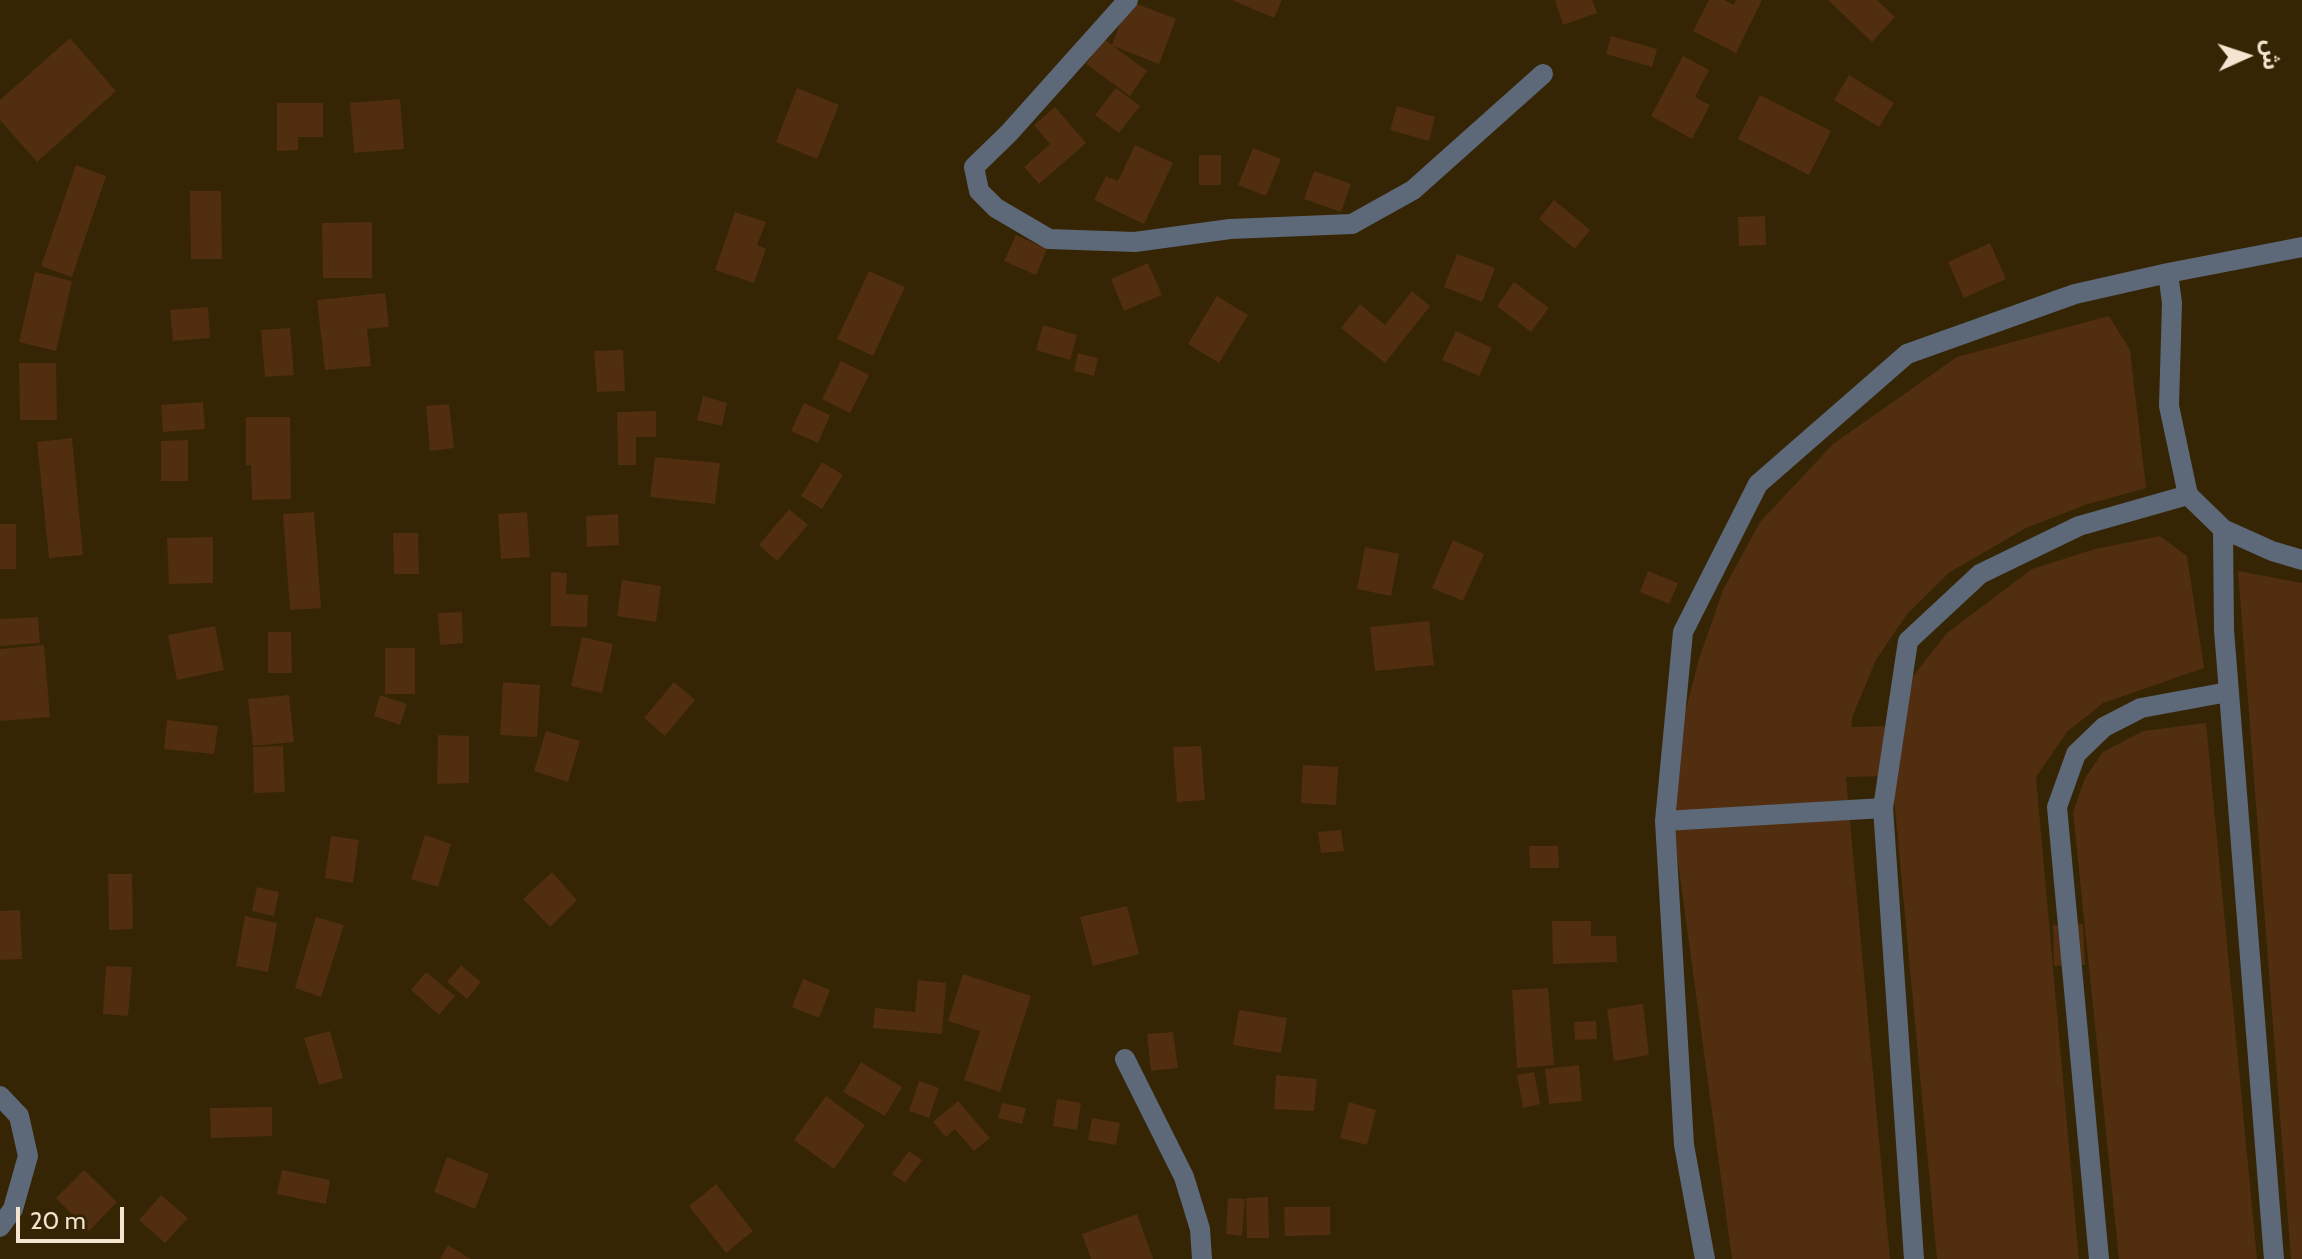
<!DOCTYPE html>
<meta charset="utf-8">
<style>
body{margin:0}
#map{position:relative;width:2302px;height:1259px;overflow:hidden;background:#352504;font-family:Cabin,"Noto Sans Arabic",sans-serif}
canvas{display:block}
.north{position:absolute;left:2206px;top:16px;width:80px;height:80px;-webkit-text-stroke:6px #352504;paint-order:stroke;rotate:87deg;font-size:22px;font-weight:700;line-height:32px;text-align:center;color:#f3e5cf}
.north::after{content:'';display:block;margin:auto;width:28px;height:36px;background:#f3e5cf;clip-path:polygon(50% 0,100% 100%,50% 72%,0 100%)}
.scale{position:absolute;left:16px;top:1207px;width:108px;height:36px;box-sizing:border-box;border:4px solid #f3e5cf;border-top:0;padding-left:10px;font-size:24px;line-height:28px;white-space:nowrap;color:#f3e5cf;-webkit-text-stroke:6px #352504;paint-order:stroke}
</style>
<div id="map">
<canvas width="2302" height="1259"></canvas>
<div class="north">ش</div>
<div class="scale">20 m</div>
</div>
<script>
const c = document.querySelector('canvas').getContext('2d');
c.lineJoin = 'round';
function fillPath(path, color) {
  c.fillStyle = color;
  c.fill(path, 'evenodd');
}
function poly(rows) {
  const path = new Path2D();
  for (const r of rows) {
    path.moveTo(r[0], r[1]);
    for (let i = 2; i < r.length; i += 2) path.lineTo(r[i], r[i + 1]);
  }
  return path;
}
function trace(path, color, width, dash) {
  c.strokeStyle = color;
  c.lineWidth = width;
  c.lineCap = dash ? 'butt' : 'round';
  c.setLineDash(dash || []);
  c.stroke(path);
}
const building = poly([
 [1232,0,1282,0,1274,18],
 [1555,0,1592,0,1597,13,1563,25],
 [1709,0,1724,0,1734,5,1736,0,1762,0,1736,53,1693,31],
 [1828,0,1877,0,1895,17,1872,42],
 [1129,1,1176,19,1159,64,1113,46,1147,71,1130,96,1086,64,1104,39,1112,45],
 [1611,36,1657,49,1652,67,1606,54],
 [70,38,116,91,37,162,0,120,0,100],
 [1683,56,1709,70,1695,97,1710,105,1692,139,1651,116],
 [1849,75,1894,103,1879,127,1834,100],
 [797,88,839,105,817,159,776,142],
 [1116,88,1140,106,1119,133,1095,115],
 [1760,95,1831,131,1809,175,1738,139],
 [400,99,404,149,354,153,350,103],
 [277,103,323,103,323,137,298,137,298,150,277,151],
 [1397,106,1435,117,1429,141,1390,130],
 [1055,107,1086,143,1039,184,1024,167,1050,144,1034,125],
 [1135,145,1173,163,1144,224,1094,200,1106,176,1118,181],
 [1253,148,1281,159,1266,196,1238,185],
 [1199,155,1221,155,1221,185,1199,185],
 [76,165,106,176,72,277,41,266],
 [1314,171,1351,184,1341,212,1304,199],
 [190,191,221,191,222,259,191,259],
 [1554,200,1590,230,1575,249,1539,219],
 [735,212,766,222,757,245,766,249,754,283,715,270],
 [1765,216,1766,245,1739,246,1738,217],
 [372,222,372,278,323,278,322,223],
 [1016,235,1047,249,1036,275,1004,261],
 [1990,243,2006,279,1964,298,1948,262],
 [1457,254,1495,268,1482,302,1444,287],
 [1148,263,1162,295,1124,311,1111,279],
 [869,271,905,287,873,356,837,339],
 [35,272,72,281,56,351,19,342],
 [1514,282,1549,308,1531,332,1497,306],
 [1412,291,1430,306,1385,363,1341,328,1360,304,1385,325],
 [385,293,389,327,367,329,371,366,325,370,317,300],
 [1217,296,1248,315,1219,363,1188,344],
 [208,307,210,338,173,341,170,310],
 [2109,316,2130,350,2146,488,2085,505,2026,528,1950,572,1907,614,1876,660,1853,715,1851,727,1892,726,1903,689,1947,633,2032,569,2095,549,2160,536,2187,556,2204,668,2103,703,2067,732,2036,777,2079,1259,1937,1259,1892,776,1846,777,1890,1259,1732,1259,1674,833,1681,728,1699,659,1723,590,1760,522,1833,444,1957,357],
 [1043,325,1077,335,1070,360,1036,350],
 [290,328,294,375,265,377,261,330],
 [1456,331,1492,348,1479,376,1442,360],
 [623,350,625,391,597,392,594,351],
 [1078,353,1098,358,1094,376,1074,371],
 [841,361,869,375,850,413,822,399],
 [19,363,56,363,57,420,20,420],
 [703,396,727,403,722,426,697,420],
 [203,402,205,429,163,432,161,405],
 [804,403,830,415,818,443,791,431],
 [449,404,454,448,430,451,426,406],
 [656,411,656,437,636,437,636,465,618,465,617,412],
 [246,417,290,417,291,499,252,500,251,465,246,465],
 [72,438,83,555,49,558,37,442],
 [188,440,188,481,161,481,161,441],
 [655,457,720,463,715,504,650,497],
 [822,462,843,475,822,509,801,496],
 [789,509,808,525,777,561,759,545],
 [314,512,321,608,290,610,283,514],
 [527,512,530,557,501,559,498,514],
 [618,514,619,545,587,547,586,516],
 [0,524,16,524,16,569,0,569],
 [393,533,418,533,419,574,394,574],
 [213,537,213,583,169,584,167,538],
 [1453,540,1484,554,1463,601,1432,588],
 [1365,547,1399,554,1391,596,1357,589],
 [1648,571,1678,583,1669,604,1640,592],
 [2238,571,2302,583,2302,1259,2291,1259],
 [551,572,567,573,566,594,588,595,587,627,551,626],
 [622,580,661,586,656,622,617,616],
 [462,612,463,643,440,645,438,613],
 [38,617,40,643,0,646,0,619],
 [1429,621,1434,665,1375,671,1370,627],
 [215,626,224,670,177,680,168,635],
 [268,632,291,632,292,673,268,673],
 [582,637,613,644,602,693,571,686],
 [44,645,50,717,0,721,0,649],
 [385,648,415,648,415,694,385,694],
 [503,682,540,685,537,737,500,735],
 [674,682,695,700,665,736,644,718],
 [289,695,294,742,253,746,248,699],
 [380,695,407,704,400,725,374,716],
 [167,720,218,726,214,754,164,749],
 [2206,723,2257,1259,2119,1259,2073,812,2085,778,2103,752,2143,731],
 [546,731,580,741,568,782,534,771],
 [438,735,469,736,469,783,437,784],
 [283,746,285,792,254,793,253,747],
 [1201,746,1205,800,1177,802,1173,747],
 [1303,765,1338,767,1336,805,1301,803],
 [1341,830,1344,851,1321,853,1318,832],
 [425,835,451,844,438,887,411,879],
 [331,836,359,840,353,883,325,878],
 [1529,846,1558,846,1559,868,1530,868],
 [552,872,577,900,550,927,523,899],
 [108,874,132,874,133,929,109,930],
 [257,887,279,892,274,916,252,911],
 [1127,906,1139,954,1093,966,1080,917],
 [20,910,22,959,0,960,0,911],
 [245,916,277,923,268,972,236,966],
 [316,917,344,925,321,997,295,988],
 [1552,921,1591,921,1591,936,1616,936,1617,962,1553,964],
 [2083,924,2085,965,2054,966,2053,925],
 [461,965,481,982,467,999,447,982],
 [106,966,132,967,128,1016,103,1014],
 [426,972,455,996,439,1015,411,990],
 [963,974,1031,996,1000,1092,964,1080,980,1031,948,1021],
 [803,979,830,990,819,1018,792,1007],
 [918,980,946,983,942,1034,873,1028,875,1008,915,1012],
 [1548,988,1554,1065,1517,1068,1512,990],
 [1643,1004,1649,1055,1614,1061,1607,1009],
 [1239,1010,1287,1018,1281,1053,1233,1045],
 [1596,1021,1597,1039,1575,1040,1574,1022],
 [330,1031,343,1078,319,1085,304,1038],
 [1173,1032,1178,1068,1151,1071,1147,1034],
 [861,1062,902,1087,885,1116,843,1092],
 [1579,1065,1582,1101,1549,1104,1545,1069],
 [1534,1072,1540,1104,1523,1108,1517,1075],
 [1276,1075,1317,1079,1314,1111,1274,1109],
 [919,1081,939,1088,929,1118,909,1111],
 [826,1096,865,1125,834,1169,794,1140],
 [1057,1099,1081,1103,1077,1130,1053,1126],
 [958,1101,990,1138,974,1151,955,1129,946,1137,933,1122],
 [1349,1102,1376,1110,1367,1145,1340,1138],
 [1002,1103,1026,1108,1022,1124,998,1118],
 [272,1107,272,1136,211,1138,210,1108],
 [1092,1118,1120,1123,1116,1145,1088,1140],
 [909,1151,922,1160,905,1183,892,1174],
 [447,1157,489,1174,475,1209,434,1192],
 [84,1170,117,1202,89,1231,56,1198],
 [282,1170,330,1180,326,1204,277,1194],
 [716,1184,753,1231,726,1253,689,1206],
 [161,1195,188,1218,165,1243,139,1220],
 [1268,1197,1269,1238,1247,1238,1246,1198],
 [1228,1198,1245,1199,1242,1236,1226,1234],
 [1284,1207,1330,1207,1330,1235,1285,1236],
 [1137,1214,1153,1259,1091,1259,1082,1234],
 [448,1245,471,1259,440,1259]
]);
const minor = poly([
 [1128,0,1009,133,974,167,979,191,996,208,1049,239,1135,242,1230,229,1352,224,1413,190,1543,74],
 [2188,495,2223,529,2272,551,2302,560],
 [2223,529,2224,630,2274,1259],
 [1665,821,1883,808],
 [1125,1059,1184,1177,1200,1229,1202,1259],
 [0,1096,19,1116,28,1156,13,1209,0,1227],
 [1705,1259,1684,1145,1665,821,1683,632,1758,484,1907,354,2075,294,2168,273],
 [1914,1259,1883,808,1908,641,1980,574,2079,526,2188,495,2169,406,2172,303,2168,273,2302,247],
 [2099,1259,2057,807,2076,754,2104,727,2141,708,2228,692]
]);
fillPath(building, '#502e0f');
trace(minor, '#5d6879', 20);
</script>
